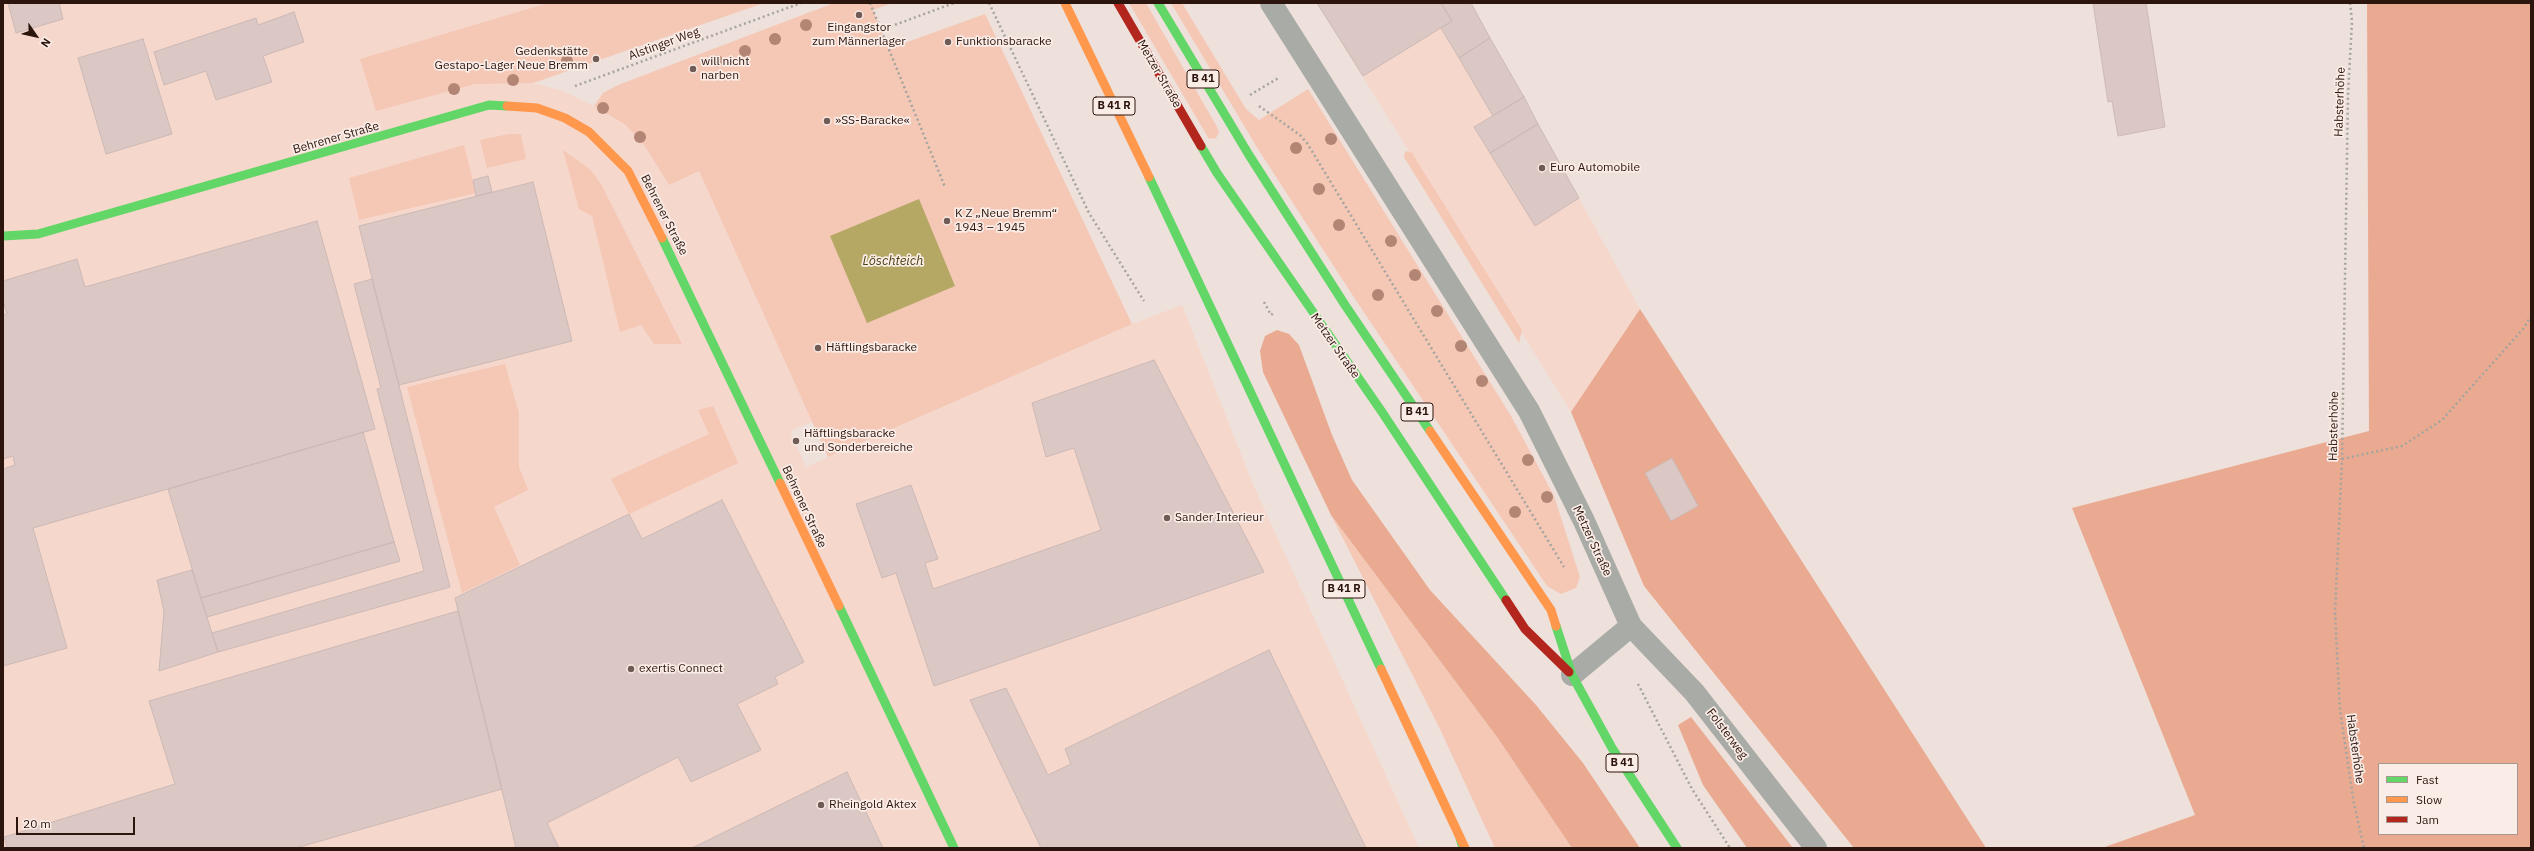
<!DOCTYPE html>
<meta charset="utf-8">
<style>
body{margin:0}
#map{position:relative;width:2534px;height:851px;overflow:hidden;background:#eee0da;font-family:"IBM Plex Sans",sans-serif}
canvas{display:block}
.frame{position:absolute;inset:0;border:4px solid #2c150d;pointer-events:none}
.legend{position:absolute;left:2378px;top:763px;width:140px;height:72px;box-sizing:border-box;background:#faece7;border:1px solid #a89690;margin:0;padding:5px 7px;list-style:none;font-size:12px;color:#2c150d}
.legend li{display:flex;align-items:center;gap:8px;height:20px}
.legend b{width:20px;border:1px solid #a89690}
.north{position:absolute;left:16px;top:16px;width:40px;height:40px;-webkit-text-stroke:3px #faece7;paint-order:stroke;rotate:124deg;font-size:11px;font-weight:700;line-height:16px;text-align:center;color:#2c150d}
.north::after{content:'';display:block;margin:auto;width:14px;height:18px;background:#2c150d;clip-path:polygon(50% 0,100% 100%,50% 72%,0 100%)}
.scale{position:absolute;left:16px;top:817px;width:119px;height:18px;box-sizing:border-box;border:2px solid #2c150d;border-top:0;padding-left:5px;font-size:12px;line-height:14px;white-space:nowrap;color:#2c150d;-webkit-text-stroke:3px #faece7;paint-order:stroke}
</style>
<div id="map">
<canvas width="2534" height="851"></canvas>
<div class="frame"></div>
<ul class="legend">
<li><b style="height:5px;background:#63d668"></b>Fast</li>
<li><b style="height:5px;background:#ff974d"></b>Slow</li>
<li><b style="height:5px;background:#b3261e"></b>Jam</li>
</ul>
<div class="north">N</div>
<div class="scale">20 m</div>
</div>
<script>
const c = document.querySelector('canvas').getContext('2d');
c.lineJoin = 'round';
function fillPath(path, color) {
  c.fillStyle = color;
  c.fill(path, 'evenodd');
}
function poly(rows) {
  const path = new Path2D();
  for (const r of rows) {
    path.moveTo(r[0], r[1]);
    for (let i = 2; i < r.length; i += 2) path.lineTo(r[i], r[i + 1]);
  }
  return path;
}
function trace(path, color, width, dash) {
  c.strokeStyle = color;
  c.lineWidth = width;
  c.lineCap = dash ? 'butt' : 'round';
  c.setLineDash(dash || []);
  c.stroke(path);
}
function label(font, color, halo, rows, align = 'center') {
  c.font = font + ' "IBM Plex Sans",sans-serif';
  c.lineWidth = 3.5;
  c.setLineDash([]);
  c.textBaseline = 'middle';
  c.strokeStyle = halo;
  c.fillStyle = color;
  for (const [text, x, y, turn = 0] of rows) {
    c.save();
    c.translate(x, y);
    c.rotate((+turn || 0) * Math.PI / 180);
    c.textAlign = isNaN(turn) ? turn : align;
    if (halo) c.strokeText(text, 0, 0);
    c.fillText(text, 0, 0);
    c.restore();
  }
}
const built = poly([
 [3,3,708,3,528,66,533,83,563,91,594,106,626,125,644,145,668,184,699,171,812,422,790,431,806,467,1132,324,1182,305,1252,482,1419,848,3,848],
 [1317,3,1471,3,1640,309,1571,412]
]);
const green = poly([
 [548,3,764,3,533,83,475,84,376,111,360,59],
 [834,3,892,3,873,10,888,49,985,14,1132,324,828,457,699,171,669,185,644,145,626,125,594,106,603,93,618,85],
 [1129,3,1146,3,1217,127,1219,132,1216,138,1209,139],
 [1171,3,1182,3,1246,109,1259,120,1308,89,1511,416,1554,496,1580,577,1576,588,1561,594,1547,586,1355,299,1258,149],
 [509,134,521,134,526,159,487,168,480,140],
 [464,145,476,193,359,220,349,178],
 [563,150,591,170,602,186,682,344,654,344,641,325,620,332,592,216,579,209],
 [1405,151,1412,153,1522,330,1519,343,1404,157],
 [505,364,519,413,519,467,528,490,494,507,520,565,462,593,407,387],
 [713,406,738,463,629,514,611,479,709,434,698,410],
 [1331,515,1497,737,1572,848,1495,848,1439,727]
]);
const forest = poly([
 [2367,3,2531,3,2531,848,2102,848,2195,815,2072,508,2369,431],
 [2379,764,2517,764,2517,834,2379,834],
 [1640,309,1986,848,1854,848,1644,586,1571,412],
 [1277,330,1289,334,1299,345,1332,435,1352,480,1430,590,1536,705,1583,763,1640,848,1572,848,1497,737,1331,515,1263,372,1260,351,1265,336],
 [1691,717,1793,848,1747,848,1703,785,1678,725]
]);
const water = poly([
 [919,199,955,286,867,323,830,236]
]);
const building = poly([
 [8,3,59,3,63,19,16,33,8,3],
 [1317,3,1441,3,1452,21,1363,76,1317,3],
 [1441,3,1471,3,1490,38,1459,58,1441,28,1452,21,1441,3],
 [2093,3,2146,3,2165,127,2118,136,2112,101,2108,102,2093,3],
 [294,12,304,42,263,56,272,82,216,100,206,71,164,85,154,52,256,18,258,25,294,12],
 [1490,38,1524,97,1493,116,1459,58,1490,38],
 [143,39,172,134,106,154,78,58,143,39],
 [1524,97,1538,124,1490,153,1474,127,1524,97],
 [1538,124,1579,198,1535,226,1490,153,1538,124],
 [488,176,492,192,476,196,473,180,488,176],
 [533,182,572,341,399,385,359,226,533,182],
 [317,221,375,429,33,528,67,648,3,666,3,469,15,465,13,456,3,459,3,315,7,314,3,301,3,281,77,259,85,287,317,221],
 [372,279,450,587,218,652,212,633,424,571,377,389,381,388,354,284,372,279],
 [1154,360,1264,572,934,686,896,573,882,578,856,504,911,485,938,559,925,563,933,589,1101,530,1074,448,1046,457,1032,403,1154,360],
 [363,432,394,542,201,598,168,489,363,432],
 [1672,458,1698,506,1671,521,1645,473,1672,458],
 [722,500,804,662,775,677,778,684,737,704,761,750,691,782,678,757,547,823,559,848,516,848,455,598,629,514,642,539,722,500],
 [394,542,400,561,207,617,201,598,394,542],
 [192,570,218,652,159,671,164,611,157,580,192,570],
 [458,611,502,789,296,848,7,848,4,837,175,784,149,701,458,611],
 [1269,650,1366,848,1041,848,970,700,1006,688,1048,775,1071,764,1065,749,1269,650],
 [847,772,883,848,692,848,847,772]
]);
const path = poly([
 [870,3,945,187],
 [989,3,1089,213,1144,301],
 [2350,3,2352,21,2348,95,2342,459,2335,613,2340,710,2354,804,2364,848],
 [881,30,954,3],
 [575,86,801,3],
 [1250,95,1280,77],
 [1259,106,1300,135,1307,143,1564,567],
 [1264,302,1271,315,1275,312],
 [2342,459,2402,446,2442,420,2523,329,2531,316],
 [1638,684,1692,789,1730,848]
]);
const street = poly([
 [1271,3,1529,411,1584,521,1631,626,1694,692,1816,848],
 [1572,675,1631,626]
]);
const fast = poly([
 [1158,3,1249,155,1345,305,1430,431],
 [1201,146,1217,173,1382,412,1506,600],
 [1149,177,1381,669],
 [3,236,38,234,489,105,507,106],
 [662,238,780,483],
 [839,606,954,848],
 [1556,626,1572,675,1612,748,1677,848],
 [1460,838,1463,848]
]);
const slow = poly([
 [1065,3,1149,177],
 [507,106,537,108,565,118,589,132,628,171,662,238],
 [1430,431,1551,610,1556,626],
 [780,483,839,606],
 [1381,669,1465,848]
]);
const jam = poly([
 [1118,3,1201,146],
 [1506,600,1525,629,1569,672]
]);
const trees = [
 [806,25],
 [775,39],
 [745,51],
 [567,61],
 [717,61],
 [513,80],
 [454,89],
 [603,108],
 [640,137],
 [1331,139],
 [1296,148],
 [1319,189],
 [1339,225],
 [1391,241],
 [1415,275],
 [1378,295],
 [1437,311],
 [1461,346],
 [1482,381],
 [1528,460],
 [1547,497],
 [1515,512]
];
const markers = [
 [859,15,4,"#705c55"],
 [948,42,4,"#705c55"],
 [596,59,4,"#705c55"],
 [693,69,4,"#705c55"],
 [827,121,4,"#705c55"],
 [1542,168,4,"#705c55"],
 [947,221,4,"#705c55"],
 [818,348,4,"#705c55"],
 [796,441,4,"#705c55"],
 [1167,518,4,"#705c55"],
 [631,669,4,"#705c55"],
 [821,805,4,"#705c55"]
];
const shields = [
 [1203,79,32],
 [1114,106,42],
 [1417,412,32],
 [1344,589,42],
 [1622,763,32]
];
const shieldNames = [
 ["B 41",1203,79],
 ["B 41 R",1114,106],
 ["B 41",1417,412],
 ["B 41 R",1344,589],
 ["B 41",1622,763]
];
const poiNames = [
 ["Eingangstor",859,28,"center"],
 ["zum Männerlager",859,42,"center"],
 ["Funktionsbaracke",956,42],
 ["Gedenkstätte",588,52,"right"],
 ["Gestapo-Lager Neue Bremm",588,66,"right"],
 ["will nicht",701,62],
 ["narben",701,76],
 ["»SS-Baracke«",835,121],
 ["Euro Automobile",1550,168],
 ["K Z „Neue Bremm“",955,214],
 ["1943 – 1945",955,228],
 ["Häftlingsbaracke",826,348],
 ["Häftlingsbaracke",804,434],
 ["und Sonderbereiche",804,448],
 ["Sander Interieur",1175,518],
 ["exertis Connect",639,669],
 ["Rheingold Aktex",829,805]
];
const streetNames = [
 ["Alstinger Weg",664,44,-20],
 ["Metzer Straße",1159,74,60],
 ["Habsterhöhe",2340,102,-88],
 ["Behrener Straße",336,138,-16],
 ["Behrener Straße",664,215,63],
 ["Metzer Straße",1335,346,55],
 ["Habsterhöhe",2334,426,-89],
 ["Behrener Straße",804,507,65],
 ["Metzer Straße",1592,541,65],
 ["Folsterweg",1727,734,53],
 ["Habsterhöhe",2355,749,82]
];
const waterNames = [
 ["Löschteich",893,261]
];
fillPath(built, '#f6d7cc');
fillPath(green, '#f5c7b5');
fillPath(forest, '#eaaa91');
fillPath(water, '#b5a865');
fillPath(building, '#dbc7c4');
trace(building, '#ccb9b6', 1);
trace(path, '#a4a49f', 2.5, [2, 3]);
trace(street, '#a8aba6', 22);
trace(fast, '#63d668', 9);
trace(slow, '#ff974d', 9);
trace(jam, '#b3261e', 9);
c.fillStyle = '#b28574';
for (const [x, y] of trees) {
  c.beginPath();
  c.arc(x, y, 6, 0, 2 * Math.PI);
  c.fill();
}
for (const [x, y, r, color] of markers) {
  const dot = new Path2D();
  dot.arc(x, y, r, 0, 2 * Math.PI);
  c.fillStyle = color;
  c.fill(dot);
  trace(dot, '#faece7', 1.5);
}
for (const [x, y, w] of shields) {
  const box = new Path2D();
  box.roundRect(x - w / 2, y - 9, w, 18, 3);
  c.fillStyle = '#faece7';
  c.fill(box);
  trace(box, '#2c150d', 1);
}
label('bold 11px', '#2c150d', null, shieldNames);
label('12px', '#2c150d', '#faece7', poiNames, 'left');
label('12px', '#2c150d', '#faece7', streetNames);
label('italic 13px', '#4c4513', '#faece7', waterNames);
</script>
